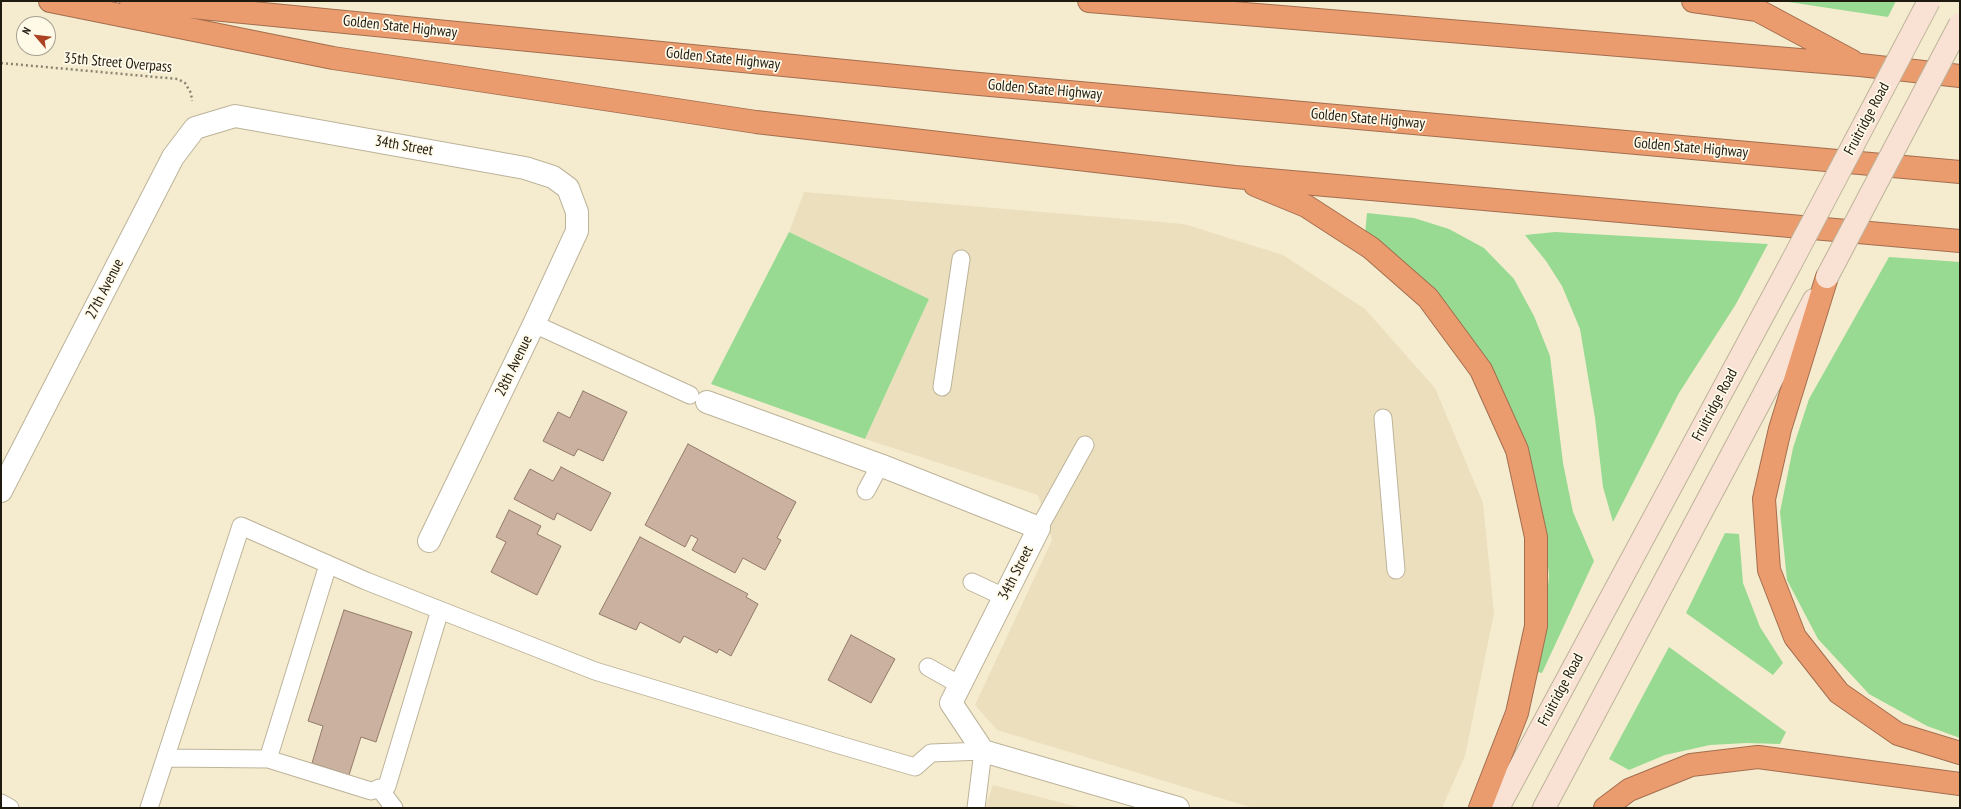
<!DOCTYPE html>
<style>
body{margin:0}
#map{position:relative;width:1961px;height:809px;overflow:hidden;background:#f5ecd0;font-family:"PT Sans Narrow",sans-serif}
canvas{display:block}
.frame{position:absolute;inset:0;border:2px solid #1e1a10;pointer-events:none}
.north{position:absolute;left:16px;top:16px;width:40px;height:40px;box-sizing:border-box;background:#fff9e8;border:1px solid #a5a092;border-radius:50%;rotate:298deg;font-size:11px;font-weight:700;line-height:16px;text-align:center;color:#1e1a10}
.north::after{content:'';display:block;margin:auto;width:14px;height:18px;background:#ab4323;clip-path:polygon(50% 0,100% 100%,50% 72%,0 100%)}
</style>
<div id="map">
<canvas width="1961" height="809"></canvas>
<div class="frame"></div>
<div class="north">N</div>
</div>
<script>
const c = document.querySelector('canvas').getContext('2d');
c.lineJoin = 'round';
function fillPath(path, color) {
  c.fillStyle = color;
  c.fill(path, 'evenodd');
}
function poly(rows) {
  const path = new Path2D();
  for (const r of rows) {
    path.moveTo(r[0], r[1]);
    for (let i = 2; i < r.length; i += 2) path.lineTo(r[i], r[i + 1]);
  }
  return path;
}
function trace(path, color, width, dash) {
  c.strokeStyle = color;
  c.lineWidth = width;
  c.lineCap = dash ? 'butt' : 'round';
  c.setLineDash(dash || []);
  c.stroke(path);
}
function label(font, color, halo, rows, align = 'center') {
  c.font = font + ' "PT Sans Narrow",sans-serif';
  c.lineWidth = 3.5;
  c.setLineDash([]);
  c.textBaseline = 'middle';
  c.strokeStyle = halo;
  c.fillStyle = color;
  for (const [text, x, y, turn = 0] of rows) {
    c.save();
    c.translate(x, y);
    c.rotate((+turn || 0) * Math.PI / 180);
    c.textAlign = isNaN(turn) ? turn : align;
    if (halo) c.strokeText(text, 0, 0);
    c.fillText(text, 0, 0);
    c.restore();
  }
}
const built = poly([
 [804,192,1184,224,1283,255,1365,309,1435,388,1483,503,1494,613,1465,756,1442,808,1253,808,997,730,975,705,1052,540,1038,495,865,439,929,299,789,232],
 [993,785,1082,808,985,808]
]);
const green = poly([
 [1782,1,1896,1,1888,17],
 [1367,213,1414,218,1449,229,1484,248,1514,279,1534,316,1550,356,1563,463,1573,512,1594,561,1542,673,1537,672,1544,631,1549,575,1541,505,1522,437,1365,234],
 [789,232,929,299,865,439,711,384],
 [1555,232,1768,244,1736,304,1679,393,1613,522,1603,487,1595,418,1580,329,1562,286,1546,261,1525,235],
 [1889,257,1960,262,1960,738,1927,726,1869,694,1818,639,1787,580,1780,512,1793,448,1809,399],
 [1725,533,1739,534,1743,583,1760,627,1783,663,1773,675,1686,613],
 [1669,647,1786,732,1780,744,1747,743,1710,745,1665,755,1629,770,1609,759]
]);
const building = poly([
 [583,391,627,412,603,461,578,449,574,456,543,441,558,412,570,418,583,391],
 [688,444,796,502,777,538,781,540,765,570,743,558,735,573,692,550,698,539,691,535,685,547,645,525,688,444],
 [561,467,611,493,591,531,557,513,554,520,514,499,530,469,553,481,561,467],
 [509,510,541,526,537,534,561,546,537,595,491,572,506,542,496,537,509,510],
 [640,537,748,594,746,597,758,604,731,656,719,649,717,653,684,636,680,643,640,622,636,630,599,614,640,537],
 [344,610,412,632,376,742,361,737,349,775,312,763,323,726,308,721,344,610],
 [851,635,895,659,871,703,828,680,851,635]
]);
const path = poly([
 [1,63,178,79,185,83,191,93,192,101]
]);
const service = poly([
 [534,324,690,395],
 [942,387,961,259],
 [1383,418,1396,570],
 [866,491,880,465],
 [1039,528,1085,445],
 [972,582,1004,597],
 [928,667,960,685],
 [166,758,268,759,328,565],
 [268,759,371,791,387,786,440,610],
 [379,788,394,808],
 [1,803,10,808],
 [149,808,241,526,366,581,595,671,843,746,915,767,931,753,983,751,976,808]
]);
const minor = poly([
 [707,402,880,465,1039,528,951,703,983,751,1178,808],
 [1,491,173,157,195,128,235,116,525,168,553,177,568,188,577,212,577,231,534,324,429,541]
]);
const secondary = poly([
 [1498,808,1791,263],
 [1544,808,1814,300]
]);
const motorway = poly([
 [50,1,333,58,756,122,1235,177,1960,241],
 [131,1,957,82,1960,172],
 [1089,1,1860,65,1960,76],
 [1693,1,1757,10,1852,61],
 [1255,185,1306,206,1371,248,1428,298,1481,370,1517,450,1536,537,1536,626,1517,713,1480,808],
 [1827,277,1780,429,1764,499,1769,570,1795,637,1839,693,1898,734,1960,753],
 [1605,808,1629,790,1691,765,1758,757,1960,784]
]);
const secondaryBridge = poly([
 [1791,263,1929,1],
 [1827,277,1960,24]
]);
const streetNames = [
 ["Golden State Highway",400,27,6],
 ["Golden State Highway",723,59,6],
 ["35th Street Overpass",118,63,5],
 ["Golden State Highway",1045,90,5],
 ["Golden State Highway",1368,119,5],
 ["Fruitridge Road",1867,119,-62],
 ["34th Street",404,146,10],
 ["Golden State Highway",1691,148,5],
 ["27th Avenue",105,289,-63],
 ["28th Avenue",514,366,-64],
 ["Fruitridge Road",1715,405,-62],
 ["34th Street",1016,573,-63],
 ["Fruitridge Road",1561,690,-62]
];
fillPath(built, '#ebdfbd');
fillPath(green, '#98da92');
fillPath(building, '#cab1a0');
trace(building, '#927a6b', 1);
trace(service, '#bcb399', 19);
trace(minor, '#bcb399', 24);
trace(secondary, '#bcb399', 24);
trace(motorway, '#a36e4e', 24);
trace(path, '#8a8370', 2.5, [2, 3]);
trace(service, '#fff', 17);
trace(minor, '#fff', 22);
trace(secondary, '#f9e1d4', 22);
trace(motorway, '#eb9c6f', 22);
trace(secondaryBridge, '#bcb399', 24, []);
trace(secondaryBridge, '#f9e1d4', 22);
label('15px', '#1e1a10', '#fff9e8', streetNames);
</script>
